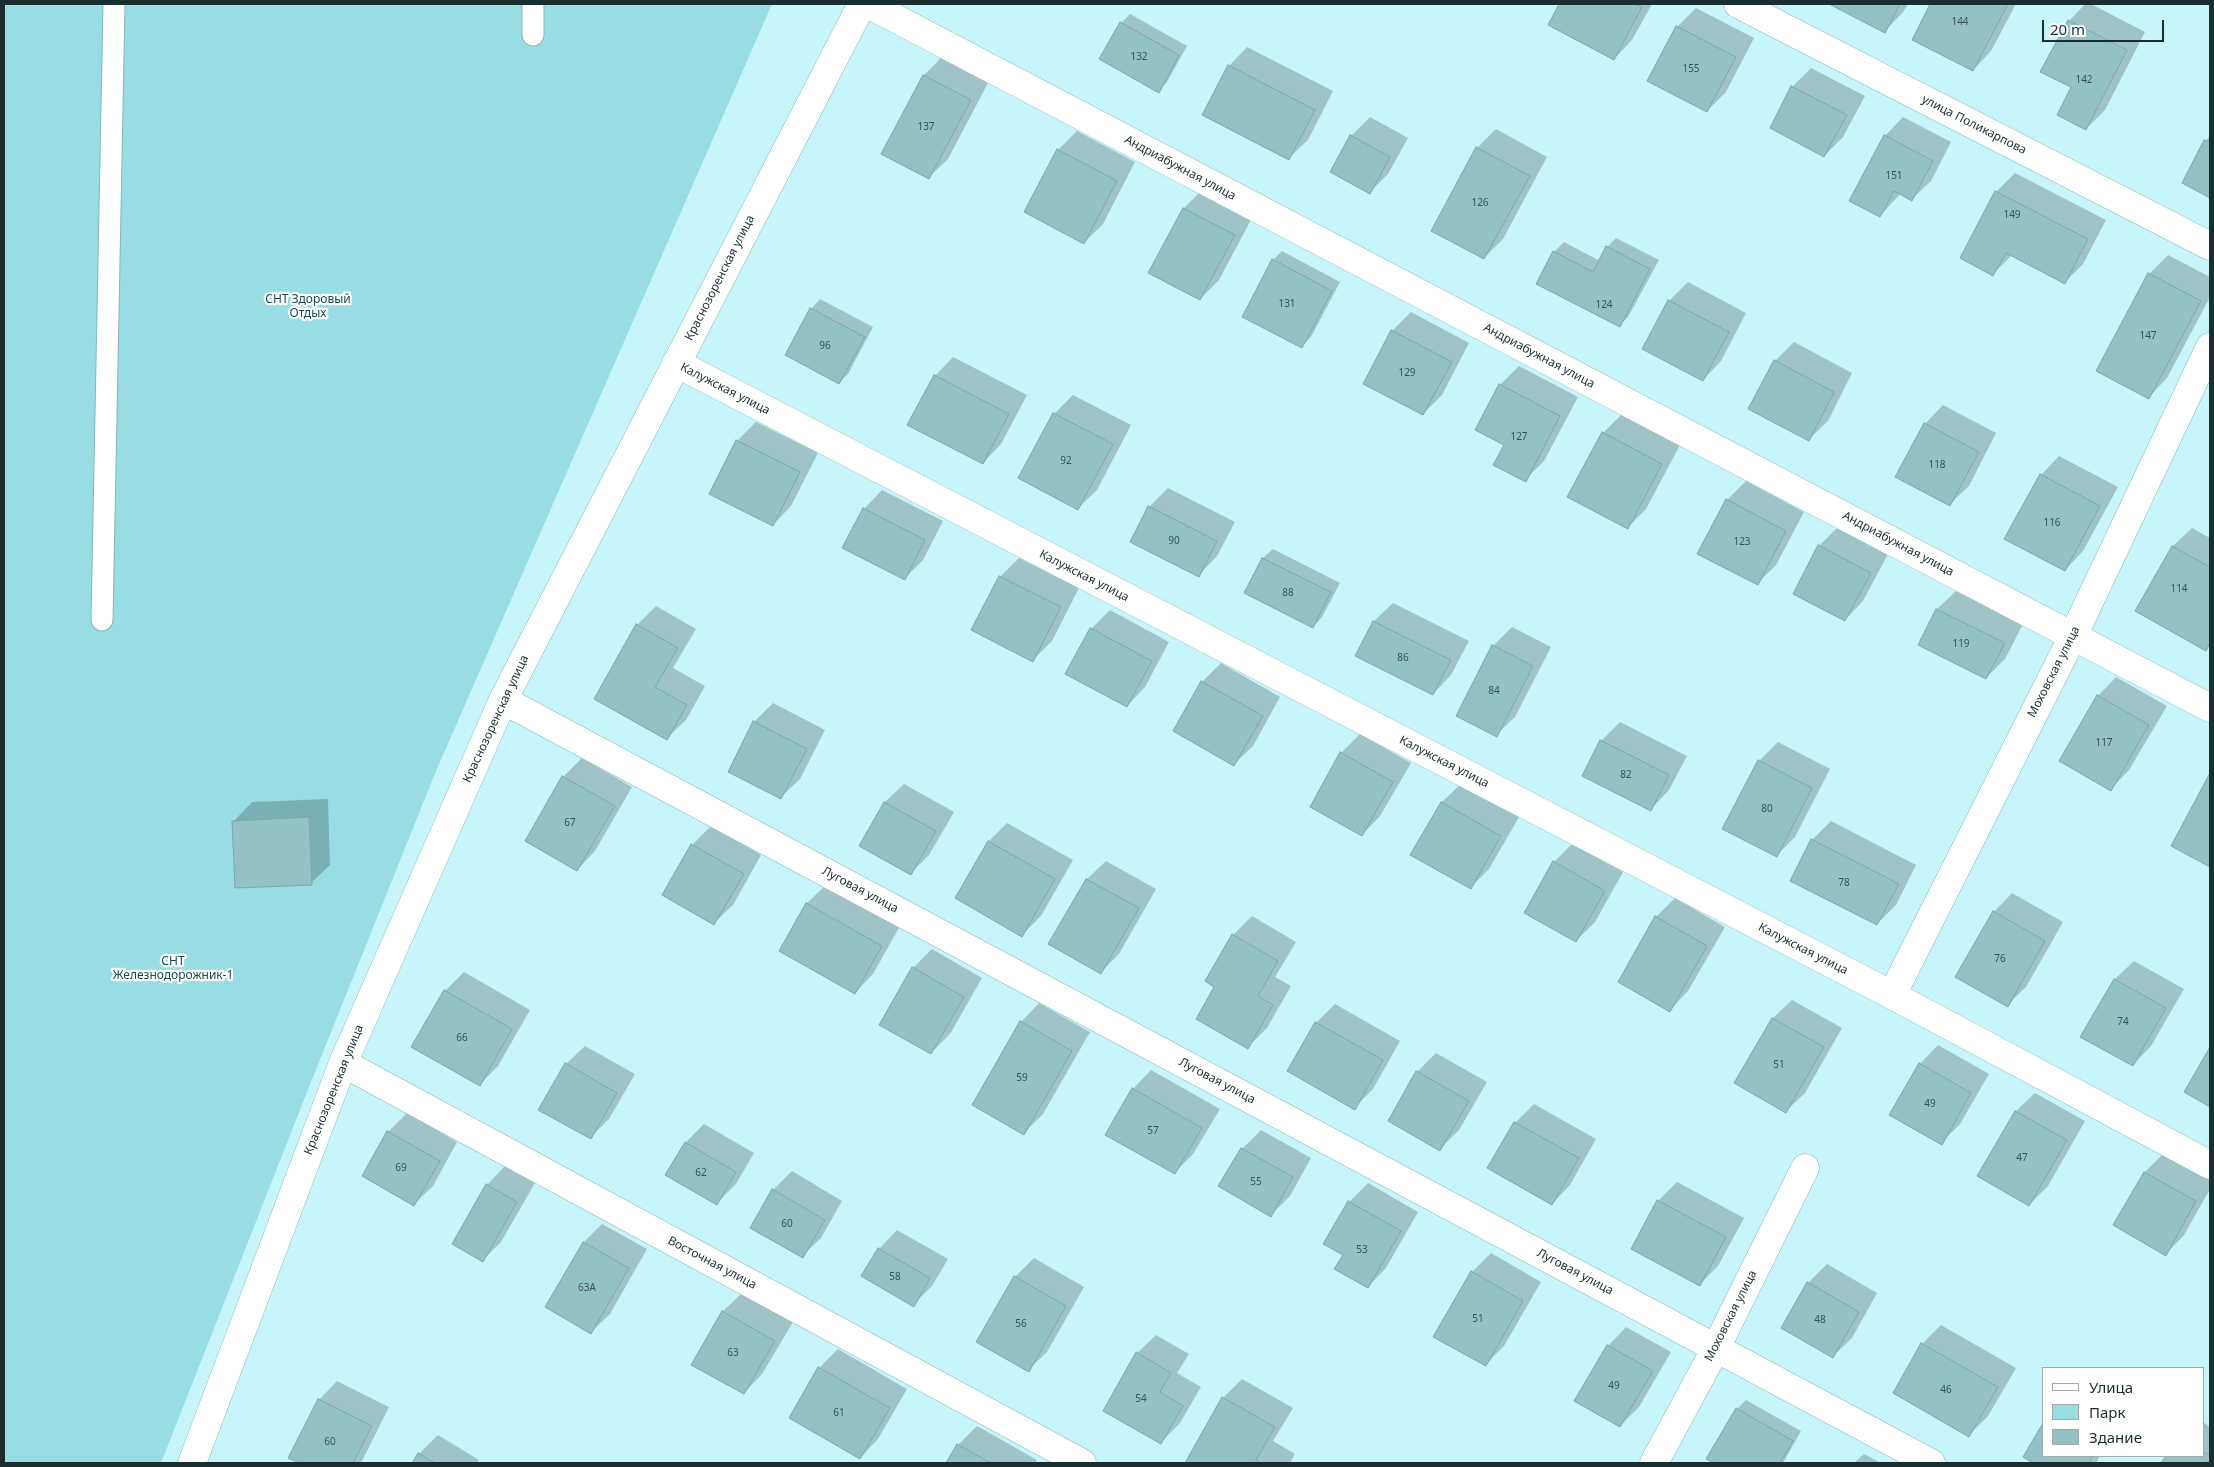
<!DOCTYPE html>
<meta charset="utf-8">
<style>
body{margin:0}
#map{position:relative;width:2214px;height:1467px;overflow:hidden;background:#c6f6fa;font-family:"Noto Sans",sans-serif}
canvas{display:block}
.frame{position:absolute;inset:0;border:5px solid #1b2e2f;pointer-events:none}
.legend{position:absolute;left:2042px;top:1367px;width:162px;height:90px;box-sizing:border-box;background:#fff;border:1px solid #a4abac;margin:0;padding:6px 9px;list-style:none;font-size:15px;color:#1b2e2f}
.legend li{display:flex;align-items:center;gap:10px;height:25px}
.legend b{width:25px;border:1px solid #a4abac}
.scale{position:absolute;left:2042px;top:20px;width:122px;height:22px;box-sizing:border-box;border:2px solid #1b2e2f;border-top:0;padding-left:6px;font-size:15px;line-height:18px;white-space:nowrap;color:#1b2e2f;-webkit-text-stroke:4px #fff;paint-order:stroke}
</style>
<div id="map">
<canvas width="2214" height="1467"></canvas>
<div class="frame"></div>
<ul class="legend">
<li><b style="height:6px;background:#fff"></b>Улица</li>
<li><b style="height:14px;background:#98dde2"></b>Парк</li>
<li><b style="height:14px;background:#93c2c5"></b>Здание</li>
</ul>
<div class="scale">20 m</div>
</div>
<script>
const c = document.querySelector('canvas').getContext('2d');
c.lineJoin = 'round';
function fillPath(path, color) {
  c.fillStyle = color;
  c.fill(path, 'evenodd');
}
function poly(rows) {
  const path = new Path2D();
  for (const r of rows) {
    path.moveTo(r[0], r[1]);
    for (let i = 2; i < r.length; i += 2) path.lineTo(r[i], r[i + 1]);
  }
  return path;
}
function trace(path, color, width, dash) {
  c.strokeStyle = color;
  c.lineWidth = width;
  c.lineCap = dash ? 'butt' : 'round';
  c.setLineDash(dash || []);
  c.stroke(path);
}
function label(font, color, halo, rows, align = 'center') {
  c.font = font + ' "Noto Sans",sans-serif';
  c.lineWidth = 4.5;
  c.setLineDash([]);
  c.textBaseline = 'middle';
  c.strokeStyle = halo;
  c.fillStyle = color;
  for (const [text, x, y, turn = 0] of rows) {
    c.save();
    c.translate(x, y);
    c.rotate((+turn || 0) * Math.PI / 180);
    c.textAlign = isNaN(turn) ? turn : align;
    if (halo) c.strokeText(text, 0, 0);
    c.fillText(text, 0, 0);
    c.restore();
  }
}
const green = poly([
 [4,4,772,4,436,771,309,1087,161,1463,4,1463]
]);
const shadow = poly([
 [1560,4,1652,4,1632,40,1614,59,1549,25],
 [1832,4,1908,4,1903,12,1885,31],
 [1932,4,2016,4,1991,51,1973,70,1914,39],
 [2085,4,2091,4,2145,32,2105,110,2086,129,2073,87,2069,21],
 [1696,8,1754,38,1726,92,1707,111,1677,27],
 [1130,14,1187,46,1167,82,1158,91,1121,23],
 [1247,47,1333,91,1308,140,1289,158,1229,66],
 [942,57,989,81,948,159,929,177,883,153,924,75],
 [1811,68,1865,96,1843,137,1824,156,1792,87],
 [1370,117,1408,138,1388,174,1370,192,1332,171,1351,136],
 [1903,117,1951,142,1931,181,1912,199,1901,193,1880,216,1885,136],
 [1496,129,1547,157,1503,239,1484,258,1477,148],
 [1077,131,1135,162,1103,224,1084,243,1058,150],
 [2210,136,2210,196,2184,182,2205,141],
 [2015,173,2106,220,2083,264,2065,282,2012,255,1993,274,1962,258,1996,192],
 [1202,190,1253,216,1219,280,1200,299,1150,273,1184,208],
 [1616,238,1659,260,1628,317,1619,326,1538,283,1554,252,1564,242,1600,261,1607,247],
 [1282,251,1340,282,1311,337,1302,346,1273,260],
 [2168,255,2210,277,2210,297,2167,378,2149,397,2149,274],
 [1688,282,1746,313,1721,361,1703,380,1669,301],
 [820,299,873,327,848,374,839,383,787,355,811,309],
 [1411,312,1469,343,1442,395,1423,414,1392,331],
 [1794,342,1852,373,1828,421,1809,439,1775,361],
 [953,357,1027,395,1001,444,983,463,935,376],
 [1519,366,1578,397,1544,461,1525,480,1505,444,1500,385],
 [1073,395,1131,425,1097,490,1078,508,1054,414],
 [1943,405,1996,433,1969,486,1950,504,1925,424],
 [1622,414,1680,445,1646,509,1627,528,1603,433],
 [756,422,818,453,791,506,773,525,737,441],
 [2059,456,2118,487,2083,551,2065,570,2041,475],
 [1746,481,1804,512,1776,565,1757,584,1727,500],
 [1168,488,1235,522,1217,556,1199,575,1132,541,1149,507],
 [882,490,943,521,923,560,904,579,864,509],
 [1838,527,1888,554,1863,601,1845,620,1819,546],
 [2192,528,2210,538,2210,645,2205,650,2136,611,2173,546],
 [1273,549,1340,583,1322,617,1313,627,1246,592,1263,558],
 [1019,558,1079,588,1052,641,1033,660,973,629,1000,577],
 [1956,591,2023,624,2005,659,1986,678,1920,644,1937,609],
 [1393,603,1469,641,1451,675,1433,694,1357,656,1374,621],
 [656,606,696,629,673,668,705,686,686,720,667,738,637,625],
 [1110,610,1169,642,1145,687,1127,706,1067,674,1091,629],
 [1512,627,1551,647,1515,717,1496,735,1458,716,1493,646],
 [1221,663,1280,697,1253,746,1234,764,1202,682],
 [2116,677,2167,706,2129,770,2111,789,2098,696],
 [773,703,825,730,800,779,781,797,754,722],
 [1620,722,1687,756,1669,790,1651,809,1601,741],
 [1360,734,1411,763,1380,816,1362,835,1341,753],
 [1778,742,1830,769,1795,837,1776,856,1759,761],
 [582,758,632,787,595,851,577,870,526,841,563,777],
 [2210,775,2210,866,2172,845],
 [904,784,954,812,929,855,911,873,861,845,885,802],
 [1461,784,1519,817,1489,869,1471,887,1412,855,1442,802],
 [328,799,330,865,311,883,234,821,252,802],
 [1831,821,1916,865,1896,905,1877,924,1812,840],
 [1007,823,1073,860,1041,916,1022,935,989,841],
 [711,826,761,855,733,905,714,923,692,845],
 [1573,843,1623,872,1595,922,1576,941,1554,862],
 [1106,861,1156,889,1119,954,1101,972,1050,944,1087,879],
 [826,885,900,926,873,974,855,993,780,951,807,903],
 [2012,893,2063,922,2026,987,2007,1005,1994,912],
 [1675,898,1725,927,1688,991,1670,1010,1656,917],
 [1252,916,1296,942,1275,977,1291,986,1267,1028,1248,1047,1216,987,1233,935],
 [932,949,982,978,950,1034,931,1053,913,968],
 [2134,961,2184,989,2151,1046,2133,1065,2082,1036,2115,979],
 [464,972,530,1010,498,1066,479,1085,445,991],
 [1792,1000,1842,1028,1805,1093,1786,1111,1736,1083,1773,1018],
 [1039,1003,1090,1032,1043,1114,1024,1133,1021,1022],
 [1335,1004,1400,1041,1373,1089,1354,1108,1316,1023],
 [1938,1045,1989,1074,1960,1124,1941,1143,1920,1064],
 [585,1046,635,1074,609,1119,590,1138,566,1064],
 [2210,1049,2210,1106,2186,1092],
 [1436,1053,1487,1082,1459,1130,1440,1149,1417,1072],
 [1151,1070,1220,1109,1193,1154,1174,1173,1133,1089],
 [2035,1093,2085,1121,2048,1186,2029,1205,1979,1176,2016,1111],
 [1534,1104,1596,1139,1570,1185,1552,1204,1515,1123],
 [407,1113,457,1142,433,1186,414,1204,363,1175,388,1132],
 [704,1124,754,1153,736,1184,717,1203,686,1142],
 [1261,1130,1311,1158,1290,1196,1271,1215,1242,1149],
 [2163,1154,2210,1180,2210,1189,2184,1235,2166,1254,2145,1172],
 [505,1166,535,1183,501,1242,483,1260,487,1185],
 [792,1171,842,1201,821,1238,802,1256,773,1190],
 [1677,1182,1744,1218,1718,1266,1700,1284,1658,1201],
 [1368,1183,1418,1212,1386,1268,1368,1287,1344,1255,1349,1202],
 [602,1224,647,1249,610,1314,591,1332,584,1242],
 [897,1230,948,1259,932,1286,913,1305,879,1249],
 [1491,1253,1541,1282,1504,1346,1485,1365,1472,1272],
 [1034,1258,1084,1287,1047,1352,1028,1370,1015,1277],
 [1827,1264,1877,1293,1852,1338,1833,1356,1782,1327,1808,1283],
 [742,1293,793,1322,762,1374,744,1393,693,1364,723,1311],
 [1941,1325,2016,1368,1988,1416,1969,1435,1922,1344],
 [1626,1327,1671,1352,1639,1407,1620,1426,1608,1346],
 [1156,1335,1189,1354,1177,1373,1201,1387,1180,1423,1161,1442,1137,1353],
 [838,1349,907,1389,878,1439,860,1458,819,1368],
 [1242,1379,1293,1408,1273,1441,1295,1454,1290,1463,1187,1462,1223,1398],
 [337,1381,389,1407,361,1463,302,1463,290,1457,319,1400],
 [1746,1400,1801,1431,1783,1463,1717,1463,1708,1458,1737,1409],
 [2203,1422,2210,1427,2210,1463,2163,1463,2167,1456,2203,1456],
 [977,1426,1037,1460,1035,1463,947,1463,958,1445],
 [438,1435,479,1460,477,1463,413,1463,419,1454],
 [1864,1454,1881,1463,1854,1463],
 [2043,1456,2100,1456,2096,1463,2036,1463,2025,1457]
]);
const building = poly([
 [1559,4,1636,4,1642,7,1614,60,1548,25,1559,4],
 [1829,4,1900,4,1885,33,1829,4],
 [1930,4,2008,4,1973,71,1912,40,1930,4],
 [2068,20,2127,50,2086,130,2057,115,2071,87,2040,72,2068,20],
 [1120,22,1179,55,1159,93,1099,59,1120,22],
 [1676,26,1736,57,1707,112,1647,81,1676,26],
 [1228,65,1315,110,1289,160,1202,115,1228,65],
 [923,75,971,100,929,179,881,154,923,75],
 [1791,86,1847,115,1824,157,1770,128,1791,86],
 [1350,135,1390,157,1370,194,1330,172,1350,135],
 [1884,135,1933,161,1912,201,1894,191,1880,217,1849,201,1884,135],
 [2204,140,2210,143,2210,198,2182,183,2204,140],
 [1476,147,1530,176,1484,259,1431,231,1476,147],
 [1057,149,1117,181,1084,244,1024,212,1057,149],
 [1995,191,2088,239,2065,284,2006,253,1993,276,1960,258,1995,191],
 [1183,208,1235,235,1200,300,1148,273,1183,208],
 [1606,246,1650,269,1620,327,1536,284,1553,251,1593,272,1606,246],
 [1272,259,1332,291,1302,348,1242,317,1272,259],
 [2148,273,2201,301,2149,399,2096,371,2148,273],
 [1668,300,1729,332,1703,381,1642,349,1668,300],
 [810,308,865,337,839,384,785,355,810,308],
 [1391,330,1452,362,1423,415,1363,384,1391,330],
 [1774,360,1834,392,1809,441,1748,409,1774,360],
 [934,375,1009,414,983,464,907,425,934,375],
 [1499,384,1560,416,1526,482,1493,465,1504,445,1475,430,1499,384],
 [1053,413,1113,444,1078,510,1018,478,1053,413],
 [1924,423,1979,452,1950,506,1895,477,1924,423],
 [1602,432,1662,464,1628,529,1567,497,1602,432],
 [736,440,800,472,773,526,709,494,736,440],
 [2040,474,2100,506,2065,571,2004,539,2040,474],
 [1726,499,1786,531,1758,585,1697,554,1726,499],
 [1148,506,1217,541,1199,577,1130,542,1148,506],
 [863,508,925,540,905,580,842,548,863,508],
 [1818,545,1871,573,1845,621,1793,594,1818,545],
 [2172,546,2210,567,2210,643,2206,651,2135,611,2172,546],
 [1262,558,1331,592,1313,628,1244,593,1262,558],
 [999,576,1061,607,1033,662,971,630,999,576],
 [1936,609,2005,643,1986,679,1918,645,1936,609],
 [1373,621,1451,660,1433,695,1355,656,1373,621],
 [636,624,678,648,655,687,687,705,667,740,594,699,636,624],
 [1090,628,1152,661,1127,707,1065,674,1090,628],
 [1492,645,1533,666,1497,737,1456,716,1492,645],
 [1201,681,1263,716,1234,766,1173,731,1201,681],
 [2097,695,2149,725,2111,791,2059,761,2097,695],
 [753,721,807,749,781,799,728,772,753,721],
 [1600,740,1669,775,1651,811,1582,776,1600,740],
 [1340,752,1393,782,1362,836,1310,807,1340,752],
 [1758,760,1812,788,1777,857,1722,829,1758,760],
 [2210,773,2210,867,2171,846,2210,773],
 [562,776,615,806,577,871,525,841,562,776],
 [884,802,936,831,911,875,859,846,884,802],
 [1441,802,1501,836,1471,889,1410,855,1441,802],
 [309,817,312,885,235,888,232,821,309,817],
 [1811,839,1899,884,1877,925,1790,881,1811,839],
 [988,841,1055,879,1022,937,955,898,988,841],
 [691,844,744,874,714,925,662,895,691,844],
 [1553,861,1605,891,1576,942,1524,913,1553,861],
 [1086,879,1139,908,1101,974,1048,944,1086,879],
 [806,903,882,946,855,994,779,951,806,903],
 [1993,911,2045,941,2008,1007,1955,977,1993,911],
 [1655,916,1707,946,1670,1012,1618,982,1655,916],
 [1232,934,1278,961,1258,996,1273,1005,1248,1049,1196,1019,1214,987,1205,981,1232,934],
 [912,967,964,997,931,1054,879,1025,912,967],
 [2114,979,2166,1008,2133,1066,2080,1037,2114,979],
 [444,990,512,1029,480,1086,411,1047,444,990],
 [1772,1018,1824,1047,1786,1113,1734,1083,1772,1018],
 [1020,1021,1072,1051,1024,1135,972,1105,1020,1021],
 [1315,1022,1383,1060,1355,1110,1287,1071,1315,1022],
 [2210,1047,2210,1107,2184,1092,2210,1047],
 [565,1063,617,1093,591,1139,538,1110,565,1063],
 [1919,1063,1971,1093,1942,1145,1889,1115,1919,1063],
 [1416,1071,1469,1101,1440,1151,1388,1121,1416,1071],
 [1132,1088,1202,1128,1175,1174,1105,1135,1132,1088],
 [2015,1111,2067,1140,2029,1206,1977,1176,2015,1111],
 [1514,1122,1579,1158,1552,1205,1487,1168,1514,1122],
 [387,1131,440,1161,414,1206,362,1176,387,1131],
 [685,1142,736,1172,717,1205,665,1175,685,1142],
 [1241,1148,1293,1177,1271,1217,1218,1186,1241,1148],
 [2144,1172,2196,1201,2166,1256,2113,1225,2144,1172],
 [486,1184,517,1202,483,1262,452,1244,486,1184],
 [772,1189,825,1220,803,1258,750,1228,772,1189],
 [1657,1200,1726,1237,1700,1286,1631,1249,1657,1200],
 [1348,1201,1401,1231,1368,1288,1334,1269,1343,1255,1323,1244,1348,1201],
 [583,1242,629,1268,591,1334,545,1307,583,1242],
 [878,1248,930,1278,914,1307,861,1276,878,1248],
 [1471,1271,1523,1301,1486,1366,1433,1337,1471,1271],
 [1014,1276,1066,1306,1029,1372,976,1342,1014,1276],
 [1807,1282,1859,1312,1833,1358,1781,1328,1807,1282],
 [722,1311,775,1341,744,1394,691,1365,722,1311],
 [1921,1343,1998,1387,1969,1437,1893,1393,1921,1343],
 [1607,1345,1653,1371,1620,1427,1574,1401,1607,1345],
 [1136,1352,1171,1373,1160,1392,1183,1406,1161,1444,1103,1411,1136,1352],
 [818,1367,890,1408,860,1459,789,1418,818,1367],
 [1222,1397,1275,1427,1256,1460,1261,1463,1185,1463,1222,1397],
 [318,1399,372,1426,353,1463,299,1463,288,1458,318,1399],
 [1736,1408,1793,1441,1780,1463,1714,1463,1706,1459,1736,1408],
 [2043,1423,2043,1456,2093,1456,2089,1463,2033,1463,2023,1457,2043,1423],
 [957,1444,991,1463,946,1463,957,1444],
 [2203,1451,2210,1456,2210,1463,2161,1463,2166,1456,2203,1456,2203,1451],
 [418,1453,435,1463,412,1463,418,1453]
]);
const lane = poly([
 [533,4,533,35],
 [102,620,114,4]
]);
const street = poly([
 [868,4,2210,708],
 [1738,4,2210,246],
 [676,363,1892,995,2210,1165],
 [503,700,1931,1463],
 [1892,995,2073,636,2210,347],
 [343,1063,1082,1463],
 [192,1463,343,1063,503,700,862,4],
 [1654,1463,1716,1348,1805,1168]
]);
const numberNames = [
 ["144",1960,22],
 ["132",1139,57],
 ["155",1691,69],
 ["142",2084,80],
 ["137",926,127],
 ["151",1894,176],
 ["126",1480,203],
 ["149",2012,215],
 ["131",1287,304],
 ["124",1604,305],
 ["147",2148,336],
 ["96",825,346],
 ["129",1407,373],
 ["127",1519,437],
 ["92",1066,461],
 ["118",1937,465],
 ["116",2052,523],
 ["90",1174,541],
 ["123",1742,542],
 ["114",2179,589],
 ["88",1288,593],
 ["119",1961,644],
 ["86",1403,658],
 ["84",1494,691],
 ["117",2104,743],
 ["82",1626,775],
 ["80",1767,809],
 ["67",570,823],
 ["78",1844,883],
 ["76",2000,959],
 ["74",2123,1022],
 ["66",462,1038],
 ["51",1779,1065],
 ["59",1022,1078],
 ["49",1930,1104],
 ["57",1153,1131],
 ["47",2022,1158],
 ["69",401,1168],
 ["62",701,1173],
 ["55",1256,1182],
 ["60",787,1224],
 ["53",1362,1250],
 ["58",895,1277],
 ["63А",587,1288],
 ["51",1478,1319],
 ["48",1820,1320],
 ["56",1021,1324],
 ["63",733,1353],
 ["49",1614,1386],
 ["46",1946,1390],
 ["54",1141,1399],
 ["61",839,1413],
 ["60",330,1442]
];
const streetNames = [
 ["улица Поликарпова",1974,125,27],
 ["Андриабужная улица",1180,168,28],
 ["Краснозоренская улица",720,278,-63],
 ["Андриабужная улица",1539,356,28],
 ["Калужская улица",725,389,27],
 ["Андриабужная улица",1898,544,28],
 ["Калужская улица",1084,576,27],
 ["Моховская улица",2054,672,-63],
 ["Краснозоренская улица",496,719,-65],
 ["Калужская улица",1444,762,27],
 ["Луговая улица",860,890,28],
 ["Калужская улица",1803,949,27],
 ["Луговая улица",1217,1081,28],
 ["Краснозоренская улица",334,1090,-68],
 ["Восточная улица",712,1263,28],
 ["Луговая улица",1575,1272,28],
 ["Моховская улица",1731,1316,-63]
];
const parkNames = [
 ["СНТ Здоровый",308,300],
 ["Отдых",308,314],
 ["СНТ",173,962],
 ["Железнодорожник-1",173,976]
];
fillPath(green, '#98dde2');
fillPath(shadow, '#0003');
fillPath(building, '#93c2c5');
trace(building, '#7aa8ab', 1);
trace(lane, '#87b6b9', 23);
trace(street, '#87b6b9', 29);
trace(lane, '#fff', 21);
trace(street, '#fff', 28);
label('10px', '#395354', null, numberNames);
label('12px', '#1b2e2f', '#fff', streetNames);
label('12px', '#154b4f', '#fff', parkNames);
</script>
